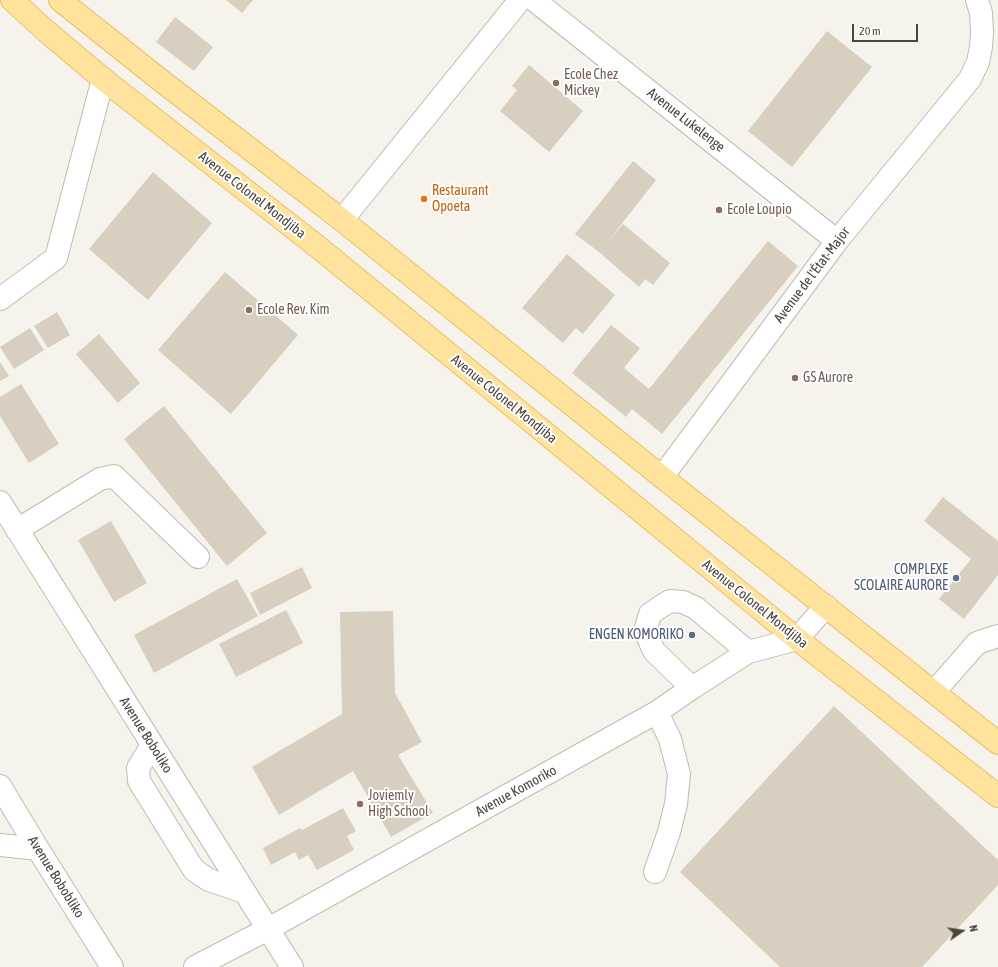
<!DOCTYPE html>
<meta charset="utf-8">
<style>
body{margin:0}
#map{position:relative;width:998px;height:967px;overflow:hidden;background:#f6f3ec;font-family:"Asap Condensed",sans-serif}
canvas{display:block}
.north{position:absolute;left:942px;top:911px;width:40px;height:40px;-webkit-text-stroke:3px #fff;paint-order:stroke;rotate:77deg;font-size:11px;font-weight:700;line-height:16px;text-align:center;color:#4b4439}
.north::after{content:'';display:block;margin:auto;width:14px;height:18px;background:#4b4439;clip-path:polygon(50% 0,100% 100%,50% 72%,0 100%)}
.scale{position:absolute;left:852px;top:24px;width:66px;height:18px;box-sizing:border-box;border:2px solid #4b4439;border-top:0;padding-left:5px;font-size:12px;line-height:14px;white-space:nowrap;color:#4b4439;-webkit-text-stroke:3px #fff;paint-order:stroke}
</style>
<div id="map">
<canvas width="998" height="967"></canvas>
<div class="north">N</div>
<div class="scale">20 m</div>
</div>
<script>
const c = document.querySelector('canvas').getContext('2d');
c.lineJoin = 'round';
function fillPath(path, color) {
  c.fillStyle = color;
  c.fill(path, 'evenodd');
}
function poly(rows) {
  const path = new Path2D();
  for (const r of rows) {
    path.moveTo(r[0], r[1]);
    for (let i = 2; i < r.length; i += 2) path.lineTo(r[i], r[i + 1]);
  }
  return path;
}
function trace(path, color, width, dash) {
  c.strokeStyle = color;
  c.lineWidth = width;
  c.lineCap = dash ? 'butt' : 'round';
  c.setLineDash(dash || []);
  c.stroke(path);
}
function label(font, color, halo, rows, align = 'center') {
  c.font = font + ' "Asap Condensed",sans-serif';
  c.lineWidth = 4;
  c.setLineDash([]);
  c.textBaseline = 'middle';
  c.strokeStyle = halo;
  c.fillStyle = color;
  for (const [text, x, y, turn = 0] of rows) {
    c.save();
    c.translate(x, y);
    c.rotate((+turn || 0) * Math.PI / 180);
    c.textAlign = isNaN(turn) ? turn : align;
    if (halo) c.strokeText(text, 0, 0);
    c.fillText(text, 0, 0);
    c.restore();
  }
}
const building = poly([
 [226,0,253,0,242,13],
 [175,17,213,47,194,71,156,42],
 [827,31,872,67,792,167,748,131],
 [529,65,583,111,549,152,500,111,517,90,512,86],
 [633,161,656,180,606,244,623,224,670,263,653,285,645,279,639,287,599,252,575,234],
 [153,172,212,223,148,300,89,249],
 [768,241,798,266,662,434,632,409,626,417,572,373,611,325,640,348,624,368,649,389],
 [567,254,615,295,583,334,576,328,563,343,522,308],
 [225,272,298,335,231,414,158,350],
 [57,312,70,335,48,348,34,326],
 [30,328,44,350,14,369,0,347],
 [99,334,140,383,118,403,76,354],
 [0,362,9,376,0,381],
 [21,384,59,444,29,463,0,416,0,397],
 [164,406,267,533,227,566,124,439],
 [943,497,998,541,998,575,964,619,939,599,971,559,924,521],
 [111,521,147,583,114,602,78,540],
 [302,567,312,588,260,615,250,593],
 [237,579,258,616,154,673,134,635],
 [286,610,303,643,236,677,219,644],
 [393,611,395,693,422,742,398,755,433,813,391,837,353,771,279,815,252,767,342,714,340,612],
 [834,706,998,860,998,885,922,967,780,967,680,872],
 [343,808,356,831,347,836,354,850,317,870,308,855,299,860,295,852,271,865,263,848,300,828,302,830]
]);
const minor = poly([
 [534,0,837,241],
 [342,220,520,0],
 [0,299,56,258,103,79],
 [662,477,837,241,970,79,978,62,981,47,982,32,981,13,977,0],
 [0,502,268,929,292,967],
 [17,530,100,479,114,476,198,557],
 [692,688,654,651,645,631,650,614,660,607,670,601,683,602,696,608,748,652],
 [934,692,977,643,998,636],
 [152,745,138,768,139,781,194,870,209,880,244,892],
 [0,786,38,849,112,967],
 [0,845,38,849],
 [655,872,669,832,676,804,679,774,670,739,657,712],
 [195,967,268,929,657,712,692,688,748,652,797,639,826,606]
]);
const major = poly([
 [12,0,46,31,103,79,318,247,797,639,998,796],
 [60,0,159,79,342,220,662,477,998,743]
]);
const markers = [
 [556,83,4,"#8d6e63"],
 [424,199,4,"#e8710a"],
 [719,210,4,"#8d6e63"],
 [249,310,4,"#8d6e63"],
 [795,378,4,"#8d6e63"],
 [956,578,4,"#5c6f8a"],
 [692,635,4,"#5c6f8a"],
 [360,804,4,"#8d6e63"]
];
const educationNames = [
 ["Ecole Chez",564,75],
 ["Mickey",564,91],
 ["Ecole Loupio",727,210],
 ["Ecole Rev. Kim",257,310],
 ["GS Aurore",803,378],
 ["Joviemly",368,796],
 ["High School",368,812]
];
const streetNames = [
 ["Avenue Lukelenge",686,120,38],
 ["Avenue Colonel Mondjiba",252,195,38],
 ["Avenue de l'État-Major",812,275,-53],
 ["Avenue Colonel Mondjiba",504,399,39],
 ["Avenue Colonel Mondjiba",755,604,39],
 ["Avenue Boboliko",146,735,58],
 ["Avenue Komoriko",516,791,-29],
 ["Avenue Bobobliko",56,877,58]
];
const foodNames = [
 ["Restaurant",432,191],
 ["Opoeta",432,207]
];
const serviceNames = [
 ["COMPLEXE",948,570],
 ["SCOLAIRE AURORE",948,586],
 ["ENGEN KOMORIKO",684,635]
];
fillPath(building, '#d8cfc1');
trace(minor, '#c2bbae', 24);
trace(major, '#e6c16a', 24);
trace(minor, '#fff', 22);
trace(major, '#ffe39c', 22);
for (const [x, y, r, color] of markers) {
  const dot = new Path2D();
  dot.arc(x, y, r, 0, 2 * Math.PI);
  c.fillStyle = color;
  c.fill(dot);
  trace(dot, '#fff', 1.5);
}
label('14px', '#785e54', '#fff', educationNames, 'left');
label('14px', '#4b4439', '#fff', streetNames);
label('14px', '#c56008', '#fff', foodNames, 'left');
label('14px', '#4e5e75', '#fff', serviceNames, 'right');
</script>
